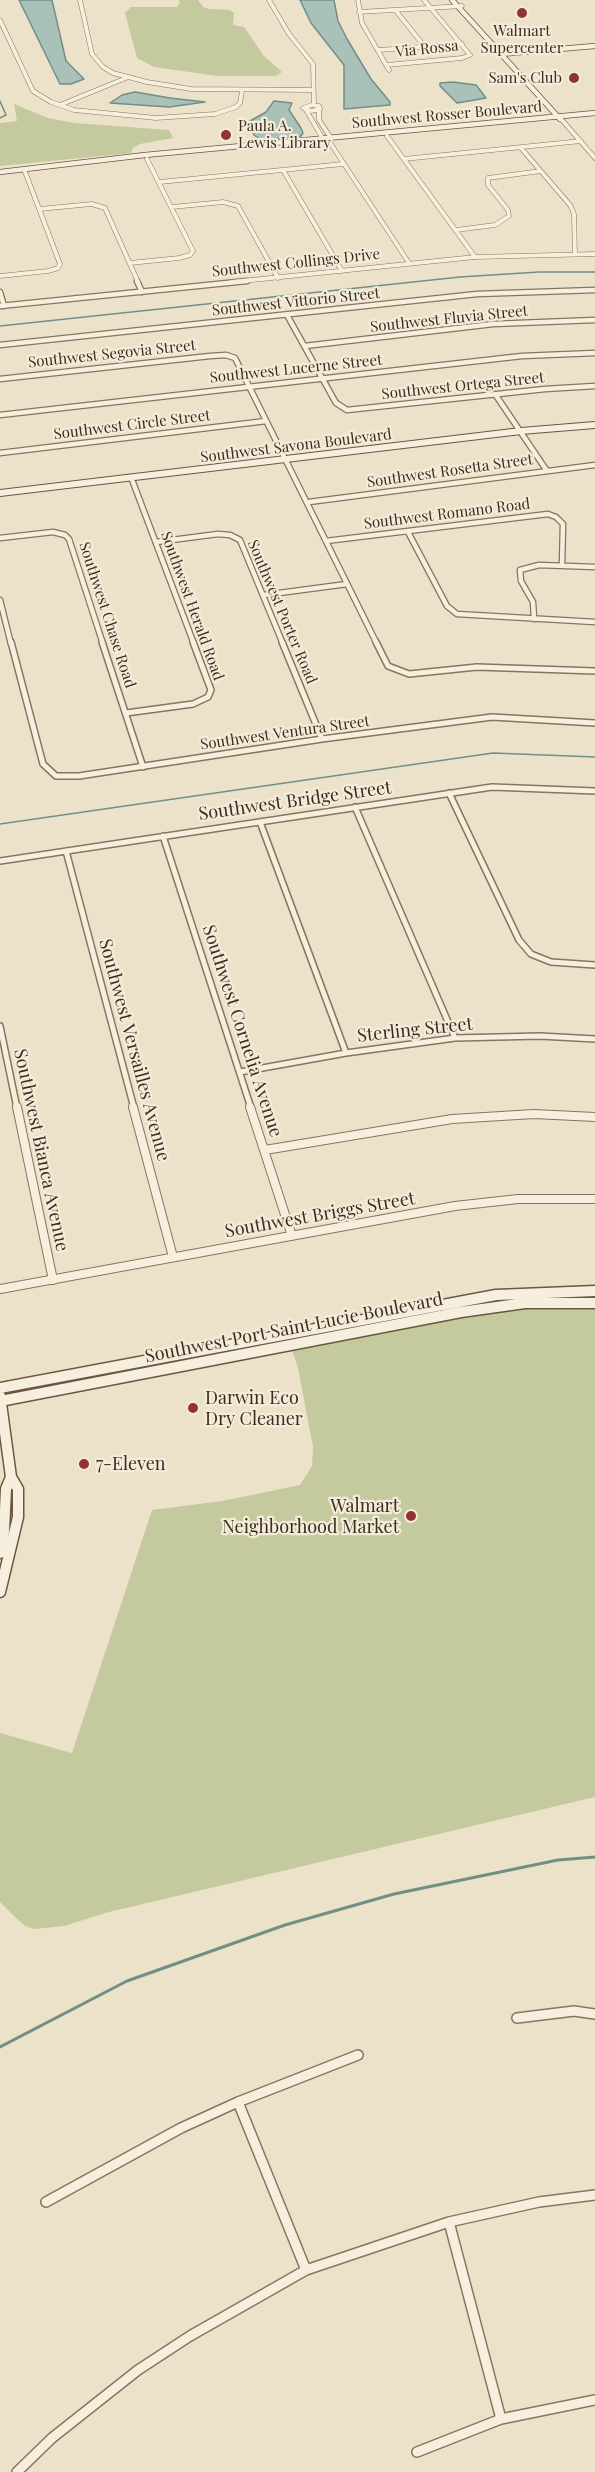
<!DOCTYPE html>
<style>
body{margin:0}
canvas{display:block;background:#ece2ca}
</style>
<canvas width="595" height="2472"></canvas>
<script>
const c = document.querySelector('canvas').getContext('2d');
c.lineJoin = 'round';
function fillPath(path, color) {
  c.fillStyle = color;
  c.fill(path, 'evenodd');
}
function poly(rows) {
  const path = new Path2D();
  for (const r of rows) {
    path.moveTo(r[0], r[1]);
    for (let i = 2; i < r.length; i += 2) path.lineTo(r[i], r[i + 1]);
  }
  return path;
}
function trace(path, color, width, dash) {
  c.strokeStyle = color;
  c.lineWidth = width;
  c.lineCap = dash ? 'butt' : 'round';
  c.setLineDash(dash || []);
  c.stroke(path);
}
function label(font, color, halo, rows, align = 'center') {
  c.font = font + ' "Playfair Display",serif';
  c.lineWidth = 4.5;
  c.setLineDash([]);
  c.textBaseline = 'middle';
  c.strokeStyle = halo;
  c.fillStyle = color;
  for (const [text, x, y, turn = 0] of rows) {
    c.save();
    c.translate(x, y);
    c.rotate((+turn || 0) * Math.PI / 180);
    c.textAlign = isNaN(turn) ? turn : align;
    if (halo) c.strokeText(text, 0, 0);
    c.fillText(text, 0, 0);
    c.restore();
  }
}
const green = poly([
 [178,0,198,0,203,7,209,9,230,10,234,13,233,25,244,27,264,56,282,72,276,76,217,76,154,67,137,58,125,13,131,7,177,7,180,2],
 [14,104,48,118,74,123,169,130,173,138,140,144,133,148,131,153,0,166,0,123,17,121],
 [595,1306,595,1797,109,1912,64,1926,34,1929,25,1926,13,1915,0,1902,0,1733,72,1753,152,1510,222,1501,300,1485,312,1466,313,1447,298,1368,292,1350,462,1316,526,1307]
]);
const water = poly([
 [19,0,52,0,66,61,84,79,71,84,60,84,19,0],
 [300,0,334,0,338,21,347,39,371,79,390,102,390,105,344,109,344,65,311,23,300,0],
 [453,82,476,85,486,98,457,103,440,86,440,83,453,82],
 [135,92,170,98,205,102,169,107,110,103,122,95,135,92],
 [274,101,292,103,289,110,301,128,303,133,301,136,261,140,254,135,248,124,250,121,266,112,274,101]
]);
const streamFar1 = poly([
 [0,101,6,115,0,118],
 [0,326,460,277,539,272,595,272],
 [0,824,493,753,595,757]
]);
const stream = poly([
 [0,2047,127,1981,285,1925,394,1894,558,1860,595,1857]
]);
const streetFar4 = poly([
 [80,0,92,54,103,67,113,73,147,82,191,89,313,90],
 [269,0,289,34,313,64,314,105],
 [358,0,362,23,389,70],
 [396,11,425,47],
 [359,12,462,6],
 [0,20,33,91,51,102,74,110,156,118,215,114,236,107,240,103,242,91],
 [379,50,462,44],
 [387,65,462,58,470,55,424,0],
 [60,105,126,78],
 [312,105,319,106,320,109,311,111,303,108,312,105],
 [306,110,323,139,326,140],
 [319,110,319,120,331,138,329,141],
 [562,120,595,158],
 [387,136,475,257],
 [329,141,409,263],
 [521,148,570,205,574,214,575,254],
 [404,159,581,141],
 [283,170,342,271],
 [160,182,343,164],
 [172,207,223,202,238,206,278,278],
 [39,209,92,204,105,208,138,282],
 [456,230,495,225,509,216,508,210,488,185,488,178,541,171],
 [130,263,179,258,190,255,193,251,147,159],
 [0,276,48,271,58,268,60,264,24,169],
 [232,282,475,257,595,254]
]);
const streetFar3 = poly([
 [137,281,142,292],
 [0,292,4,306],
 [0,306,247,281],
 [287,315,336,403,347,410,545,389,595,386],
 [0,345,477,294,595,290],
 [305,346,493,324,595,320],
 [0,379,210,356,226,355,235,358,377,644],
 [495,394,547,471],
 [0,415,522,356,595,353],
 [0,453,266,421],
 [131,477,194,644],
 [309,502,595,465],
 [408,532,447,606,457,614,595,622],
 [0,538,53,532,65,535,69,539,103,644],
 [326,541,548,514,556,517,563,524,562,565],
 [156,542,218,534,230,535,240,540,283,644],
 [264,595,347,584],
 [0,600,11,644],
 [534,619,533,602,521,581,520,570,539,565,595,567]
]);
const streetFar2 = poly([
 [11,642,43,764,56,776,79,776,322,739,492,717,595,723],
 [102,642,143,767],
 [282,642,322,739],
 [376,642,388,666,409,674,477,667,595,671],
 [126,713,193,704,208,697,211,690,193,642],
 [449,793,519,940,531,954,551,962,595,965],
 [355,807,455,1038],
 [260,822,346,1053],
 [163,836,251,1108],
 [66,851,134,1108],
 [0,861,492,787,595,791],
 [0,1026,17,1108],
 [240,1072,346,1053,455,1038,540,1036,595,1039]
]);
const streetFar1 = poly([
 [17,1107,53,1280],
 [133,1107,173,1257],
 [250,1107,292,1236],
 [265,1150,452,1119,534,1114,595,1117],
 [0,1289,455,1206,518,1199,595,1199]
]);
const street = poly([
 [517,2018,574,2011,595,2014],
 [238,2102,306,2270],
 [46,2202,181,2128,238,2102,358,2055],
 [449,2222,501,2419],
 [417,2452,501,2419,595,2400],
 [17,2472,52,2438,138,2370,190,2336,306,2270,449,2222,539,2202,595,2195]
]);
const secondaryFar2 = poly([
 [452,0,560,119],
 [500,54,595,46],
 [0,172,145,155,595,113]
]);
const secondaryFar1 = poly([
 [0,493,521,431,595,425]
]);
const secondary = poly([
 [0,1388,496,1295,595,1291],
 [0,1396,11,1477,18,1489,18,1517,0,1592],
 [0,1401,461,1312,525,1303,595,1303],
 [0,1553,4,1531,6,1489,11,1477]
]);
const markers = [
 [522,13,6,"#933335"],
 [574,78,6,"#933335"],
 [226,135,6,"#933335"],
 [193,1408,6,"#933335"],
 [84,1464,6,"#933335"],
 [411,1516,6,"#933335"]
];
const farPoinames = [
 ["Walmart",522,31],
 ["Supercenter",522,48],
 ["Sam's Club",562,78,"right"],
 ["Paula A.",238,126,"left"],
 ["Lewis Library",238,143,"left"]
];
const farStreetnames = [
 ["Via Rossa",427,49,-6],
 ["Southwest Rosser Boulevard",447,115,-5],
 ["Southwest Collings Drive",296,263,-6],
 ["Southwest Vittorio Street",296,302,-6],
 ["Southwest Fluvia Street",449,319,-6],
 ["Southwest Segovia Street",112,354,-6],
 ["Southwest Lucerne Street",296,369,-6],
 ["Southwest Ortega Street",463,386,-6],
 ["Southwest Circle Street",132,425,-7],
 ["Southwest Savona Boulevard",296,446,-7],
 ["Southwest Rosetta Street",450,471,-8],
 ["Southwest Romano Road",447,514,-7],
 ["Southwest Herald Road",192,606,70],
 ["Southwest Porter Road",282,612,67],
 ["Southwest Chase Road",107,615,72],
 ["Southwest Ventura Street",285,733,-8]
];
const streetNames = [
 ["Southwest Bridge Street",295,801,-8],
 ["Sterling Street",415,1030,-6],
 ["Southwest Cornelia Avenue",242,1031,72],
 ["Southwest Versailles Avenue",134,1050,75],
 ["Southwest Bianca Avenue",41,1150,78],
 ["Southwest Briggs Street",320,1215,-10],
 ["Southwest Port Saint Lucie Boulevard",294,1328,-11]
];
const poiNames = [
 ["Darwin Eco",205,1398],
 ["Dry Cleaner",205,1419],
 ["7-Eleven",96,1464],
 ["Walmart",399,1506,"right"],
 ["Neighborhood Market",399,1527,"right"]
];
fillPath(green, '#c5ca9e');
fillPath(water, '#aac1ba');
trace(water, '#718f87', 1.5);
trace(streamFar1, '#718f87', 1.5);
trace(stream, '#718f87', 3);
trace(streetFar4, '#88745f', 5);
trace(streetFar3, '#88745f', 7);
trace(streetFar2, '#88745f', 8);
trace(streetFar1, '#88745f', 10);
trace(street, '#88745f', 12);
trace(secondaryFar2, '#6a5642', 6);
trace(secondaryFar1, '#6a5642', 8);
trace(secondary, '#6a5642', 13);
trace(streetFar4, '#f7efdd', 4);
trace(streetFar3, '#f7efdd', 4.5);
trace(streetFar2, '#f7efdd', 5);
trace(streetFar1, '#f7efdd', 8);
trace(street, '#f7efdd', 9);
trace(secondaryFar2, '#f7efdd', 4.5);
trace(secondaryFar1, '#f7efdd', 6);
trace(secondary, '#f7efdd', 10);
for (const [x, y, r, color] of markers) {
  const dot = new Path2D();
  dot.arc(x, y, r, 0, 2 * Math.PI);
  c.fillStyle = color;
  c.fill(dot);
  trace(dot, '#f4ecd9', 2);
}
label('15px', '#392d22', '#f4ecd9', farPoinames);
label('15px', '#392d22', '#f4ecd9', farStreetnames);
label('18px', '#392d22', '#f4ecd9', streetNames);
label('18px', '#392d22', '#f4ecd9', poiNames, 'left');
</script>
